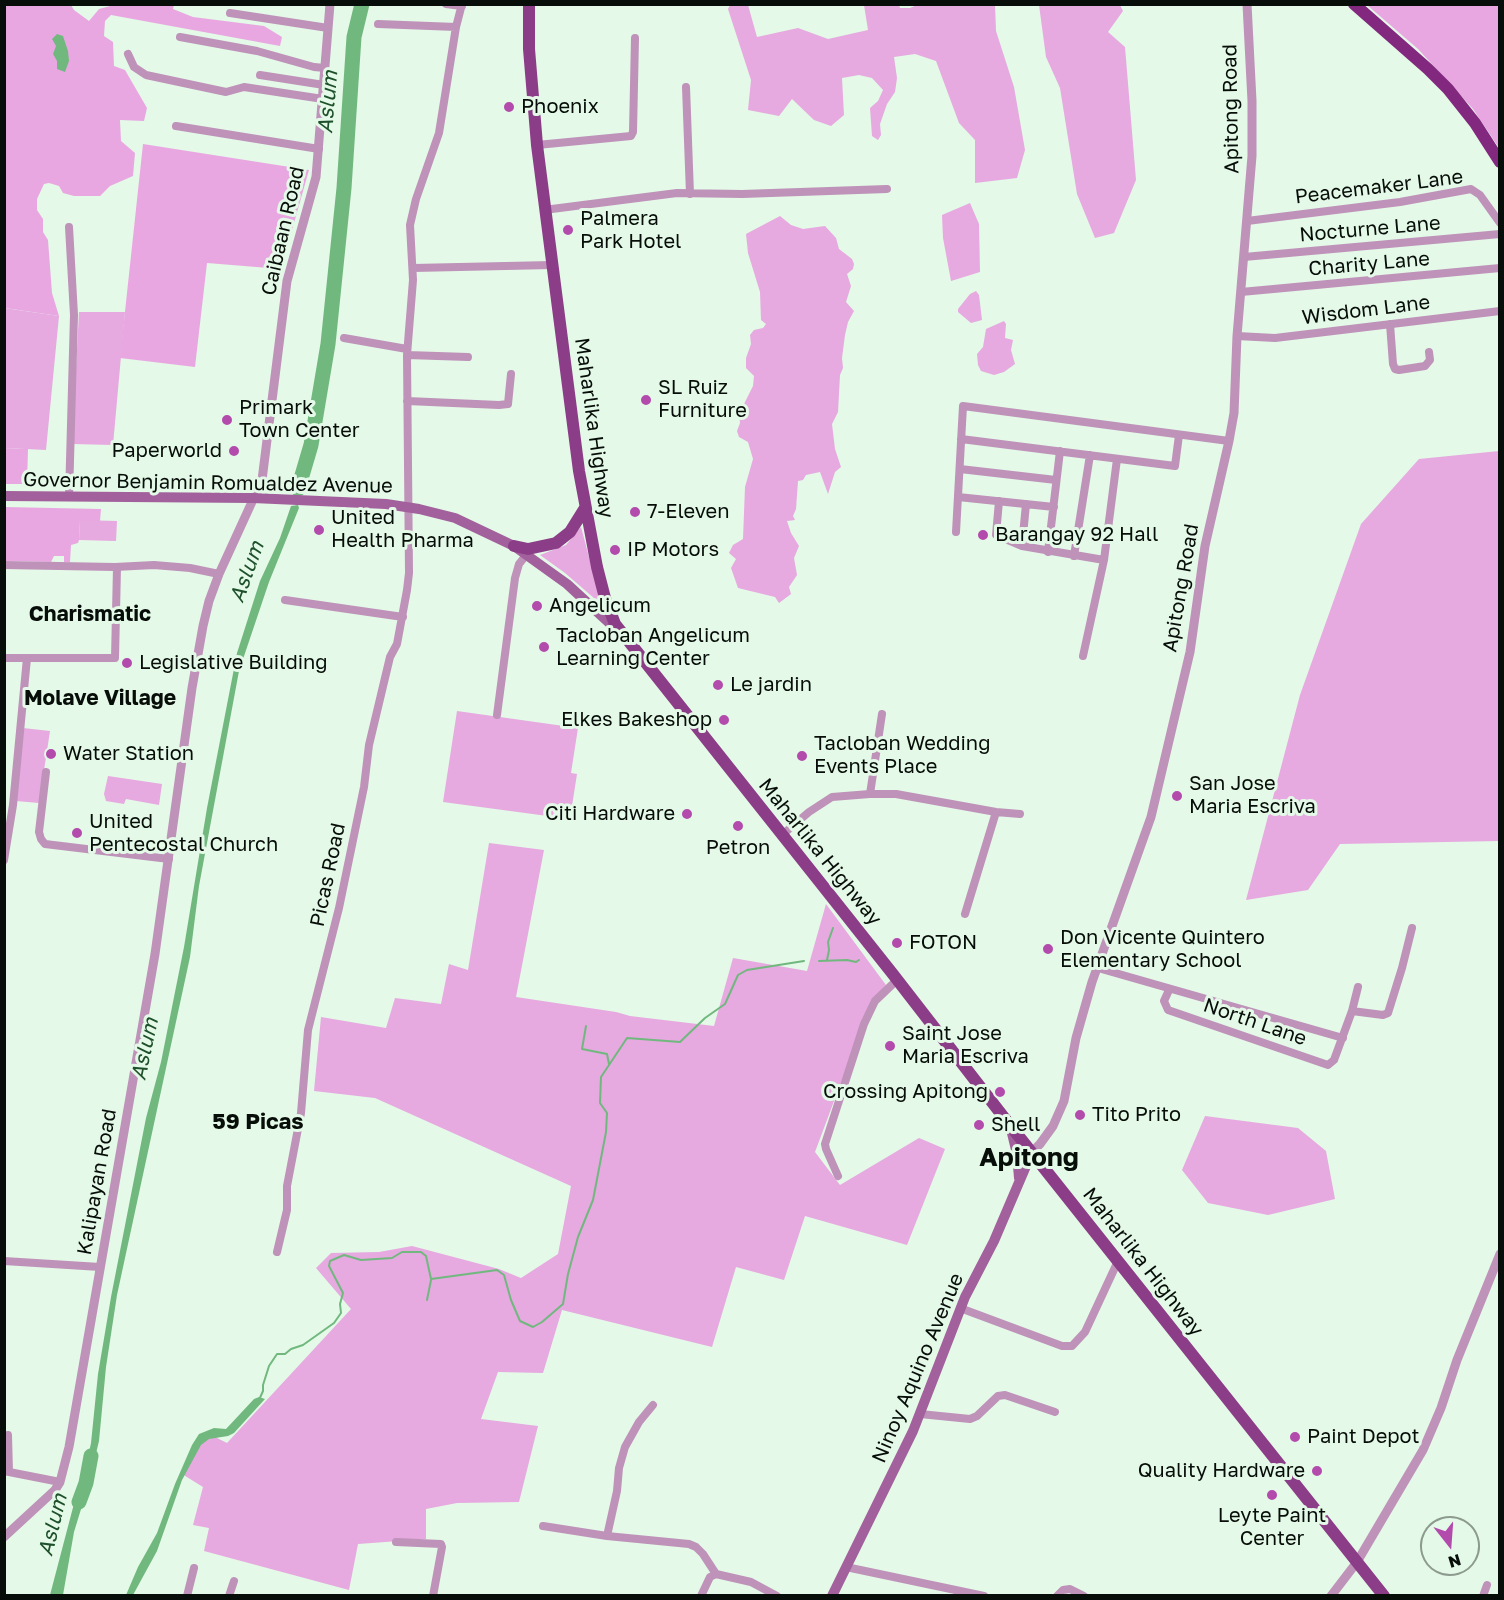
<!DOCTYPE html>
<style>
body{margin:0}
#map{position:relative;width:1504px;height:1600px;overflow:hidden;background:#e4f9e7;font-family:"Golos Text",sans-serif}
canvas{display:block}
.frame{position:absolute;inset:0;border:6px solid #070d08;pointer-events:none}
.north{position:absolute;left:1420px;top:1516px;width:60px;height:60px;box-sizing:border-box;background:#e4f9e7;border:2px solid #8c9b8e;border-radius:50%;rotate:163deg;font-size:16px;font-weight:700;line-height:24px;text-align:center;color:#070d08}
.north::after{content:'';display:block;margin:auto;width:21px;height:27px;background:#b34bad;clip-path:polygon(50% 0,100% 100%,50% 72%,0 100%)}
</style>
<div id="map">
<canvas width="1504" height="1600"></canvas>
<div class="frame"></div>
<div class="north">N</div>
</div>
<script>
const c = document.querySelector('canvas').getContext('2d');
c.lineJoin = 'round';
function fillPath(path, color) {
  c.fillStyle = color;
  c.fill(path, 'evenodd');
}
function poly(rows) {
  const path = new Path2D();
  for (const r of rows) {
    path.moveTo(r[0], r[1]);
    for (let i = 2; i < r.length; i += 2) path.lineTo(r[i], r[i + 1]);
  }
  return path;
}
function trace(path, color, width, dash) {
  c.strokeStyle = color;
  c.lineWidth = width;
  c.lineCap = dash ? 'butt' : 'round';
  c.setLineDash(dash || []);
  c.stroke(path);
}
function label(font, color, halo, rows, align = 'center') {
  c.font = font + ' "Golos Text",sans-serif';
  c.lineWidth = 6;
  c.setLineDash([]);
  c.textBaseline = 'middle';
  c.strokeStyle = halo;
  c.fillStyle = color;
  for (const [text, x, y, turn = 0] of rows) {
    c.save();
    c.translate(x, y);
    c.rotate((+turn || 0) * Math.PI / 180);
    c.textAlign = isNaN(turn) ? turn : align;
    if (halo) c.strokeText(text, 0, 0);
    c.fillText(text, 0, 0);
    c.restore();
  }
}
const green = poly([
 [917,5,995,5,996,31,1014,87,1025,150,1017,178,975,183,975,140,959,123,936,61,915,54,894,57,897,78,895,92,887,104,880,124,881,135,878,140,872,136,870,108,878,101,883,90,872,78,859,75,842,78,844,115,831,126,814,120,792,99,779,116,748,110,751,80,728,9,730,5,748,5,757,37,798,28,828,39,868,30,864,5,899,5,900,8,910,8],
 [1039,5,1120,5,1123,11,1108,32,1125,47,1136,180,1114,233,1095,238,1077,194,1060,88,1046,57],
 [970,203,979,224,980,272,951,281,943,238,942,215],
 [780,216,791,225,803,229,825,226,836,238,839,249,852,259,854,264,853,269,847,274,851,286,846,302,854,311,848,322,845,335,842,358,843,368,840,375,838,412,832,424,835,449,841,467,835,472,828,494,820,472,806,475,803,480,798,481,796,509,793,516,795,520,787,521,791,533,799,546,794,558,797,575,789,587,791,594,779,603,775,597,738,588,731,568,736,559,729,553,733,545,743,539,745,487,753,459,748,442,739,437,737,431,740,423,739,414,753,386,754,376,746,368,746,358,751,344,750,335,754,330,763,328,766,324,761,320,760,292,748,253,746,234],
 [976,291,979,295,982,320,971,323,958,312,958,309,970,294],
 [4,308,59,316,46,450,5,448],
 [79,312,125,312,113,445,72,444],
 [1004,321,1006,324,1005,338,1013,340,1011,350,1015,364,1004,372,994,375,981,371,978,365,977,354,983,347,986,329],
 [1499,451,1499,841,1340,844,1308,890,1246,900,1300,695,1361,524,1419,459],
 [80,520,117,521,116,541,79,540],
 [581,527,600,598,602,605,565,573,540,555,566,545],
 [457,711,578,728,571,773,577,774,570,819,443,802],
 [23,728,50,731,39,803,16,801],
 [108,776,162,784,159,805,126,799,124,804,106,801,104,794],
 [489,843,544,850,516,997,616,1012,630,1016,714,1026,733,958,807,971,826,904,886,985,871,1002,815,1152,840,1185,919,1138,945,1149,907,1245,805,1216,784,1280,736,1267,712,1347,562,1310,543,1373,498,1372,481,1419,538,1426,519,1502,457,1503,426,1509,426,1539,358,1544,349,1590,204,1551,209,1528,193,1525,203,1487,182,1474,207,1433,227,1443,351,1309,316,1268,331,1253,379,1252,412,1246,499,1269,521,1278,558,1254,571,1186,375,1098,314,1091,321,1017,386,1028,395,998,441,1004,449,964,468,970],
 [1205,1116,1298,1128,1326,1151,1335,1199,1268,1215,1208,1203,1182,1170]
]);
const forest = poly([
 [5,5,71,5,74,10,89,21,99,9,114,5,174,5,173,9,193,17,264,26,282,37,280,46,111,15,105,21,104,36,113,42,114,66,125,70,147,108,144,121,120,120,121,141,135,153,133,176,110,186,100,196,74,196,63,193,59,186,49,183,44,184,37,199,37,210,43,219,43,232,48,240,52,293,59,316,5,308],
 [1367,5,1499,5,1499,148,1473,109,1418,49],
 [143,144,309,170,281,269,207,263,195,367,120,358],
 [4,448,28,449,27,484,5,484],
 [5,507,101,509,100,521,80,521,79,540,78,543,71,545,70,562,64,562,64,556,54,556,51,562,5,561]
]);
const water = poly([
 [57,34,63,36,68,51,69,61,65,72,57,69,57,61,53,54,56,46,52,39],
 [298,505,299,508,269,582,239,671,199,886,190,957,117,1295,106,1367,99,1441,91,1474,84,1476,91,1443,98,1374,111,1297,146,1118,161,1062,184,947,207,808,237,653,260,581,280,538,291,506],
 [259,1397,265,1399,234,1433,228,1436,209,1439,201,1445,182,1480,157,1551,133,1595,126,1595,138,1567,157,1533,175,1484,192,1445,199,1434,214,1428,226,1429,254,1399],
 [89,1483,74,1532,63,1595,50,1595,76,1496,81,1485]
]);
const stream = poly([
 [827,960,829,950,828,942,833,928],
 [819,961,847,960,856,962,859,960],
 [586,1026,582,1049,607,1054,609,1064],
 [427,1300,431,1280],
 [259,1400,263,1391,263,1385,269,1366,277,1354,285,1354,291,1349,303,1345,334,1323,341,1313,340,1304,343,1293,329,1266,330,1261,344,1255,361,1260,392,1258,402,1252,421,1252,426,1256,431,1279,497,1270,504,1275,511,1300,520,1321,533,1327,542,1322,563,1304,568,1274,578,1237,593,1200,606,1132,607,1113,600,1103,601,1077,627,1038,680,1042,705,1018,725,1004,738,975,747,970,804,961]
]);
const river = poly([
 [298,489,311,445,328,344,344,188,354,37,362,4],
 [79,1502,86,1483,91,1456]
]);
const minor = poly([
 [446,4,462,6],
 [230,13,328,28],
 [378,24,456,27],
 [180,37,257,51,314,67,325,68],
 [128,54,134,67,146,75,226,92,244,87,323,99],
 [260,75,324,85],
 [686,87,690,194],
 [176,126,319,149],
 [537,145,631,136,633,132,635,38],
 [544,210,677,193,742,194,887,189],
 [1247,221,1400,202,1471,189,1480,195,1500,223],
 [1244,257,1500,234],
 [413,268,552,265],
 [1241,292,1500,268],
 [1390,324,1393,364,1395,369,1399,370,1425,366,1430,360,1429,352],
 [1237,336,1275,338,1500,311],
 [344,338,407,349],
 [407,355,468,357],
 [407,401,499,405,508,404,511,374],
 [961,439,1175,466,1179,435],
 [960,469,1056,480],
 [69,497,74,315,69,227],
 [958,497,1054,507],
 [999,501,996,535,1022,546,1104,560],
 [956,532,963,406,1229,441],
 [1022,546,1026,504],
 [1048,552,1060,451],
 [1074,556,1090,455],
 [4,565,115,567,154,565,190,568,219,574],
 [285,600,403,617],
 [1083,656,1104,560,1117,459],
 [4,658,115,658,117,567],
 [497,715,515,578,519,564,527,554],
 [46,772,39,832,41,839,45,844,169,859],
 [870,794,882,714],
 [782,835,809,812,832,797,870,794,896,794,996,812,1020,814],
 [4,860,13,805,27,658],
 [965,914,996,812],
 [1098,968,1343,1038],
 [1169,990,1164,1001,1168,1010,1328,1065,1334,1060,1352,1011,1383,1015,1388,1013,1402,968,1412,928],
 [1352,1011,1358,987],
 [838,1176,826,1149,825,1144,864,1024,875,1001,897,980],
 [277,1252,287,1210,287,1186,301,1113,308,1030,339,908,364,787,369,745,390,657,397,644,407,590,409,573,407,355,413,280,410,225,416,199,439,133,456,27,462,4],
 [4,1261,100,1267],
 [960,1308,1062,1346,1072,1346,1085,1332,1118,1261],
 [920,1414,970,1419,977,1416,998,1396,1005,1395,1055,1412],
 [8,1435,9,1472],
 [4,1471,60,1482],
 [543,1526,607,1536,689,1544,696,1547,703,1554,716,1574,751,1582,777,1596],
 [607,1536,617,1491,619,1468,625,1447,639,1422,653,1405],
 [396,1542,441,1544,442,1547,433,1596],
 [846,1567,984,1596],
 [187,1596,194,1568],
 [229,1596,234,1581],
 [701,1596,710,1577,716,1574],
 [1057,1596,1063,1590,1070,1589,1084,1596],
 [1483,1596,1487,1585]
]);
const tertiary = poly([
 [1032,1152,1040,1144,1053,1126,1064,1101,1076,1038,1092,982,1151,817,1190,652,1205,546,1229,441,1234,413,1237,336,1252,156,1252,101,1247,4],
 [4,1537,55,1490,60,1482,69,1447,155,954,192,688,203,626,209,601,219,574,262,480,287,281,316,177,330,4],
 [1331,1596,1357,1562,1423,1450,1441,1408,1457,1360,1500,1254]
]);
const secondary = poly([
 [4,496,253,498,386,504,419,509,455,518,514,546,567,584,617,630],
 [1011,1129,1017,1154,1019,1178],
 [832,1596,913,1431,965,1297,994,1241,1032,1152]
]);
const primary = poly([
 [529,4,529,49,537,145,579,471,597,567,605,598,615,624,892,973,1009,1124,1384,1596],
 [514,546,528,549,556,543,570,532,585,508]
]);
const trunk = poly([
 [1354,4,1428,69,1448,89,1475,123,1500,162]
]);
const markers = [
 [509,107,6,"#b34bad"],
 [568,230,6,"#b34bad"],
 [646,400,6,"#b34bad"],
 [227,420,6,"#b34bad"],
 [234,451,6,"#b34bad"],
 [635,512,6,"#b34bad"],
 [319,530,6,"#b34bad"],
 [983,535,6,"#b34bad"],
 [615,550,6,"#b34bad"],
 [537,606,6,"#b34bad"],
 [544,647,6,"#b34bad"],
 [127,663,6,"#b34bad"],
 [718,685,6,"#b34bad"],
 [724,720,6,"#b34bad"],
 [51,754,6,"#b34bad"],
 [802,756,6,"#b34bad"],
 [1177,796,6,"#b34bad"],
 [687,814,6,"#b34bad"],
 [738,826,6,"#b34bad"],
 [77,833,6,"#b34bad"],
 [897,943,6,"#b34bad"],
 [1048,949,6,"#b34bad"],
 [890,1046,6,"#b34bad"],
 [1000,1092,6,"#b34bad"],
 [1080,1115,6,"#b34bad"],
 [979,1125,6,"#b34bad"],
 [1295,1437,6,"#b34bad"],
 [1317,1471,6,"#b34bad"],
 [1272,1495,6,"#b34bad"]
];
const poiNames = [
 ["Phoenix",521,107],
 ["Palmera",580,219],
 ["Park Hotel",580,242],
 ["SL Ruiz",658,388],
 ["Furniture",658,411],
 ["Primark",239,408],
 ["Town Center",239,431],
 ["Paperworld",222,451,"right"],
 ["7-Eleven",647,512],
 ["United",331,518],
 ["Health Pharma",331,541],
 ["Barangay 92 Hall",995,535],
 ["IP Motors",627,550],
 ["Angelicum",549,606],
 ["Tacloban Angelicum",556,636],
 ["Learning Center",556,659],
 ["Legislative Building",139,663],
 ["Le jardin",730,685],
 ["Elkes Bakeshop",712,720,"right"],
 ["Tacloban Wedding",814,744],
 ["Events Place",814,767],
 ["Water Station",63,754],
 ["San Jose",1189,784],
 ["Maria Escriva",1189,807],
 ["Citi Hardware",675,814,"right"],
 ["United",89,822],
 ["Pentecostal Church",89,845],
 ["Petron",738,848,"center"],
 ["Don Vicente Quintero",1060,938],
 ["Elementary School",1060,961],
 ["FOTON",909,943],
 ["Saint Jose",902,1034],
 ["Maria Escriva",902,1057],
 ["Crossing Apitong",988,1092,"right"],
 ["Tito Prito",1092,1115],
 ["Shell",991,1125],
 ["Paint Depot",1307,1437],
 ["Quality Hardware",1305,1471,"right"],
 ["Leyte Paint",1272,1516,"center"],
 ["Center",1272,1539,"center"]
];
const streetNames = [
 ["Apitong Road",1231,109,-91],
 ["Peacemaker Lane",1379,187,-7],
 ["Nocturne Lane",1370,229,-5],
 ["Caibaan Road",283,231,-77],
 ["Charity Lane",1369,264,-5],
 ["Wisdom Lane",1366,310,-7],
 ["Maharlika Highway",594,428,82],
 ["Governor Benjamin Romualdez Avenue",208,483,1],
 ["Apitong Road",1181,588,-80],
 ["Maharlika Highway",820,852,51],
 ["Picas Road",328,875,-78],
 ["North Lane",1255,1022,19],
 ["Kalipayan Road",97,1182,-80],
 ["Maharlika Highway",1143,1262,52],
 ["Ninoy Aquino Avenue",918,1368,-67]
];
const waterNames = [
 ["Aslum",328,102,-85],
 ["Aslum",247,572,-70],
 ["Aslum",145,1049,-78],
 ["Aslum",53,1525,-76]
];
const neighbourhoodNames = [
 ["Charismatic",90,614],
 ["Molave Village",100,698]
];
const quarterNames = [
 ["59 Picas",258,1122]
];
const districtNames = [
 ["Apitong",1029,1158]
];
fillPath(green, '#e6a9e0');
fillPath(forest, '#e9a7e2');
fillPath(water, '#71b87f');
trace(stream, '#71b87f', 2);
trace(river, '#71b87f', 15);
trace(minor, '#be92b9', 8);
trace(tertiary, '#be92b9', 9);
trace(secondary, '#a2619c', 10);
trace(primary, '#8c3d87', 12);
trace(trunk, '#82287e', 12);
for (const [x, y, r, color] of markers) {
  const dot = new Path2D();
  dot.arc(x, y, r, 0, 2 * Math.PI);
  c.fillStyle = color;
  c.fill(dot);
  trace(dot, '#e4f9e7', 2);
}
label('20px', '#070d08', '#e4f9e7', poiNames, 'left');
label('20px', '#070d08', '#e4f9e7', streetNames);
label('italic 21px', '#1e512b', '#e4f9e7', waterNames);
label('bold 21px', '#070d08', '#e4f9e7', neighbourhoodNames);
label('bold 22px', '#070d08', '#e4f9e7', quarterNames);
label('bold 26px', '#070d08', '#e4f9e7', districtNames);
</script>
